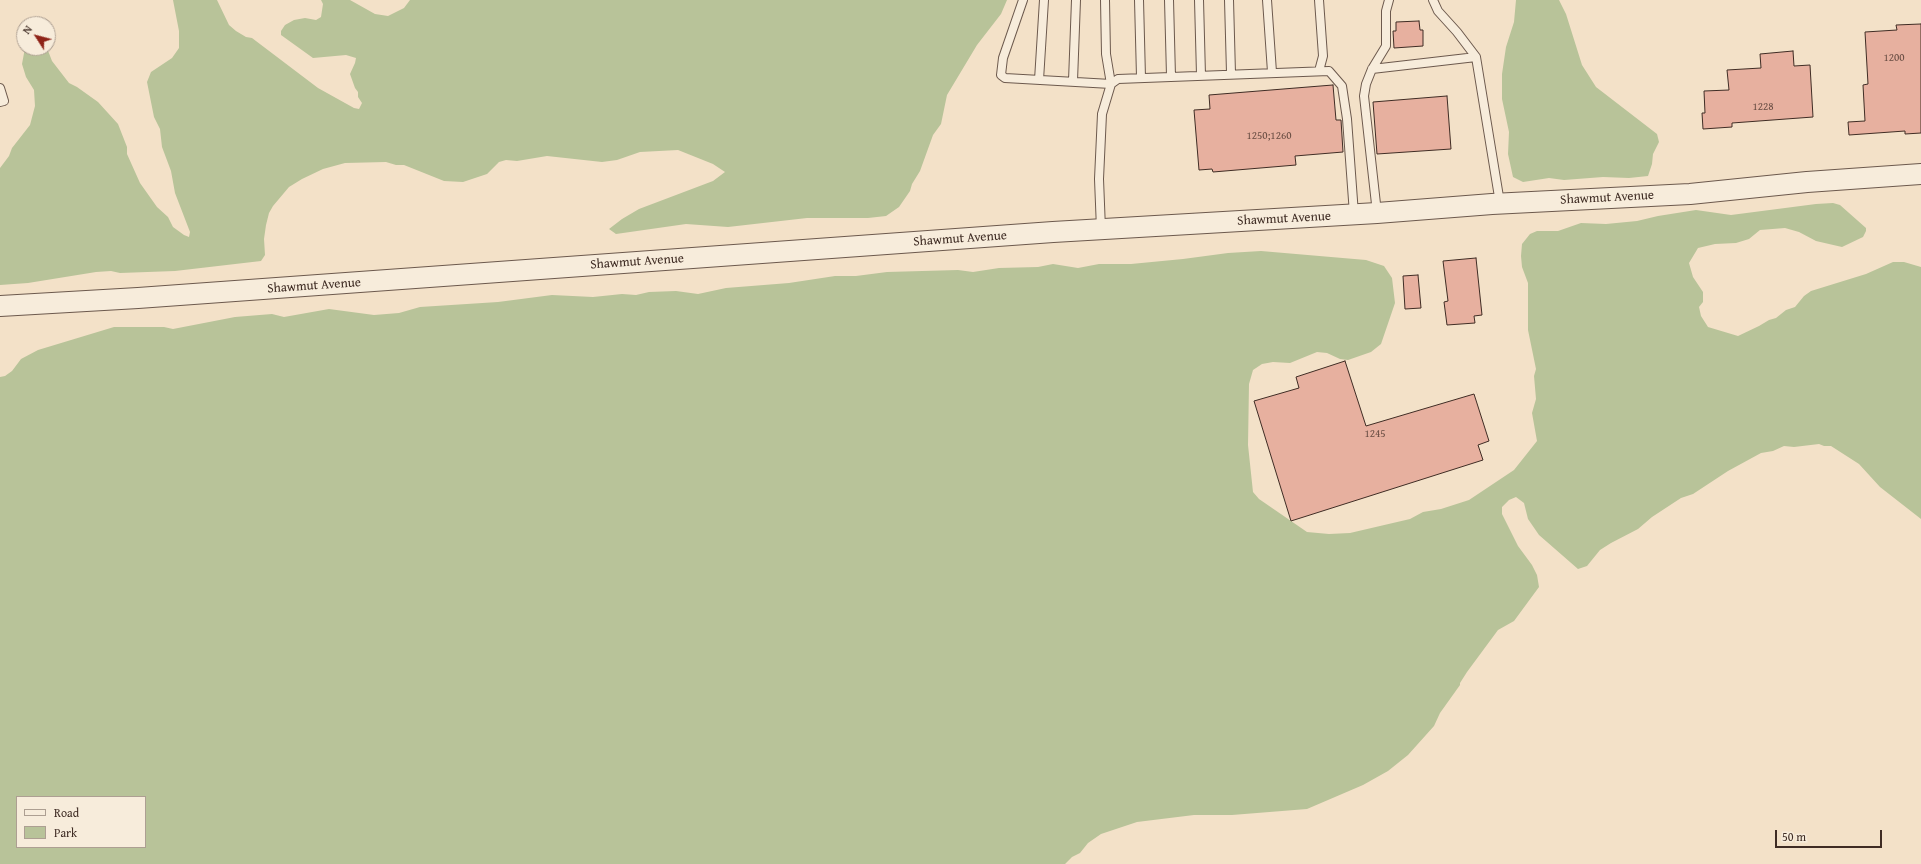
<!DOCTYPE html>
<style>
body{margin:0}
#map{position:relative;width:1921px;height:864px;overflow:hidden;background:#f3e1c8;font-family:"Gentium Book Plus",serif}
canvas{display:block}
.legend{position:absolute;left:16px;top:796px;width:130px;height:52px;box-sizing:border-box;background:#f7ecdb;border:1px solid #ad9f92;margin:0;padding:5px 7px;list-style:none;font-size:12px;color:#3f2c24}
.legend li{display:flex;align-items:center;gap:8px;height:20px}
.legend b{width:20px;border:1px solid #ad9f92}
.north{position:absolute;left:16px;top:16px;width:40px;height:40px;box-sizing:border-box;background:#f7ecdb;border:1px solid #ad9f92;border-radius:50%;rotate:306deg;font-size:11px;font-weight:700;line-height:16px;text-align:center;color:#3f2c24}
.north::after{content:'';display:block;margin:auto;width:14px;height:18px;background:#8f2418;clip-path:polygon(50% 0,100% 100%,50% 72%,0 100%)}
.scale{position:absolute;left:1775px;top:830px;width:107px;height:18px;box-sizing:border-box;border:2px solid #3f2c24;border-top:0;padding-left:5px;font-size:12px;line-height:14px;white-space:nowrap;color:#3f2c24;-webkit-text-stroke:3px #f7ecdb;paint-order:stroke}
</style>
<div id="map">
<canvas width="1921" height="864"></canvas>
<ul class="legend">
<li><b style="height:5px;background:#f7ecdb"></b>Road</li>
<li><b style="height:11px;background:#b8c399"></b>Park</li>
</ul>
<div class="north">N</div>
<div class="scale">50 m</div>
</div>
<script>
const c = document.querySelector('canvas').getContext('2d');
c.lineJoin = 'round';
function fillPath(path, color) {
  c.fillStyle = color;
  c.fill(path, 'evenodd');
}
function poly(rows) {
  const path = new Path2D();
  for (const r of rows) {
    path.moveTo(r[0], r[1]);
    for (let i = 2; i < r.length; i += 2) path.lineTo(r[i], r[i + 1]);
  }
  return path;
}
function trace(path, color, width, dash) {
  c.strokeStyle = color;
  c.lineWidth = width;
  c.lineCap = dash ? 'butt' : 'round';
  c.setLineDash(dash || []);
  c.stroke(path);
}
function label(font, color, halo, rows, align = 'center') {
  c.font = font + ' "Gentium Book Plus",serif';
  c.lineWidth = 3.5;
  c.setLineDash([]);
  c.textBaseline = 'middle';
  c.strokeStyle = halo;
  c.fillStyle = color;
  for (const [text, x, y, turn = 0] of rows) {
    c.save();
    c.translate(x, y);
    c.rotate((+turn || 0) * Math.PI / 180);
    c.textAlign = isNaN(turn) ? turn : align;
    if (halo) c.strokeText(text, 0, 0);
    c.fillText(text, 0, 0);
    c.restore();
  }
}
const green = poly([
 [173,0,217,0,229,25,236,31,246,37,252,38,318,88,354,108,359,109,362,103,358,97,358,92,355,88,350,74,355,63,356,58,346,55,313,58,281,35,281,31,285,25,294,20,305,18,316,20,321,17,323,4,321,0,350,0,375,14,388,16,404,8,410,0,1007,0,1001,14,977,45,947,95,941,124,933,135,920,171,912,184,910,191,899,207,886,216,868,218,807,218,728,227,686,224,616,234,609,229,622,219,639,209,713,181,725,172,713,164,678,150,640,152,617,160,602,162,547,156,517,161,506,160,499,162,487,174,463,182,444,181,404,165,396,165,386,162,345,163,323,169,302,179,289,187,273,206,269,213,266,225,264,239,265,255,261,261,175,271,120,273,111,271,96,272,28,283,0,285,0,168,9,156,12,148,30,125,35,106,34,90,26,77,22,64,25,48,47,48,52,61,69,83,77,87,98,102,118,124,127,147,127,154,140,183,157,207,168,217,173,227,184,235,189,237,190,232,175,193,171,171,162,147,160,129,154,117,147,82,151,72,172,58,179,48,179,31],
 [1516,0,1559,0,1566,14,1582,65,1596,87,1657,134,1659,142,1653,154,1652,164,1648,176,1629,178,1603,177,1564,180,1549,178,1523,182,1513,177,1508,154,1509,132,1502,99,1502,74,1506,47,1514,22],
 [1833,203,1840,205,1866,228,1866,231,1863,237,1842,247,1816,241,1799,232,1785,228,1760,230,1749,239,1736,243,1715,244,1698,248,1689,263,1693,277,1703,292,1703,302,1699,307,1701,316,1708,327,1738,336,1759,326,1769,320,1776,318,1786,310,1795,307,1804,296,1811,291,1866,274,1893,262,1904,262,1921,267,1921,519,1880,487,1859,464,1831,446,1824,446,1819,444,1794,447,1784,446,1773,451,1761,453,1728,471,1693,494,1681,498,1652,517,1638,529,1611,543,1600,550,1587,566,1578,569,1539,535,1528,519,1524,503,1516,497,1509,500,1502,507,1502,514,1518,546,1532,565,1537,575,1539,587,1514,621,1498,630,1467,672,1460,683,1460,685,1440,713,1434,726,1408,755,1388,771,1363,785,1307,809,1232,815,1194,815,1137,822,1101,834,1088,843,1080,853,1072,857,1065,864,0,864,0,377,5,376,12,371,21,359,38,350,114,327,164,327,173,329,235,317,272,314,284,317,329,309,374,315,399,313,420,307,498,302,552,295,593,297,622,294,636,295,649,292,676,291,698,294,726,288,789,283,835,276,856,276,887,272,958,270,973,272,999,268,1038,267,1053,264,1078,268,1099,264,1131,264,1183,259,1228,253,1261,251,1366,260,1384,266,1392,278,1395,303,1381,344,1371,352,1348,360,1340,359,1327,353,1317,352,1290,363,1273,362,1262,364,1253,370,1249,384,1248,445,1253,492,1259,499,1307,532,1329,534,1350,533,1410,519,1423,512,1441,509,1469,500,1514,470,1537,441,1532,413,1536,399,1534,376,1536,369,1528,330,1528,283,1522,267,1521,256,1522,244,1530,234,1537,231,1558,231,1581,223,1606,224,1637,221,1658,216,1696,210,1731,215,1816,204],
 [17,797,145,797,145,847,17,847]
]);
const building = poly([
 [1419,21,1420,30,1423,30,1423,46,1394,48,1393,31,1396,31,1396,22,1419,21],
 [1921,24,1921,133,1905,134,1905,131,1849,135,1848,122,1865,121,1863,85,1868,84,1865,32,1897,30,1896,25,1921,24],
 [1793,51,1794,66,1810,65,1813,117,1732,123,1732,127,1703,129,1702,113,1705,113,1704,91,1729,90,1727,70,1761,68,1760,54,1793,51],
 [1333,85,1336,120,1341,120,1343,152,1295,156,1296,165,1213,172,1212,169,1199,170,1194,110,1210,109,1209,95,1333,85],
 [1447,96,1451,149,1377,154,1373,102,1447,96],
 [1476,258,1482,315,1474,316,1475,323,1447,325,1444,302,1448,301,1443,261,1476,258],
 [1418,275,1421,308,1405,309,1403,276,1418,275],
 [1345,361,1366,426,1474,394,1489,441,1478,445,1483,460,1291,521,1254,401,1299,388,1296,377,1345,361]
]);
const service = poly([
 [1023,0,1003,58,1001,75,1005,78,1111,84,1106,54,1105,0],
 [1139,0,1141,77],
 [1169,0,1171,76],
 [1199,0,1201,75],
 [1229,0,1231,73],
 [1267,0,1272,72],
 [1433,0,1438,11,1457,32,1476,57,1500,203],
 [1372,69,1476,57],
 [1319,71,1323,56,1319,0],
 [1039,80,1044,0],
 [1073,81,1076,0],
 [0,88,4,101,0,102],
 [1377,213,1364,96,1366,84,1372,69,1386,46,1386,11,1389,0],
 [1101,229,1099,179,1102,114,1111,84,1118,79,1329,71,1342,86,1347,119,1354,214]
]);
const tertiary = poly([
 [0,306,138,298,1053,232,1377,213,1492,204,1690,194,1807,182,1921,174]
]);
const numberNames = [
 ["1200",1894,58],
 ["1228",1763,107],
 ["1250;1260",1269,136],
 ["1245",1375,434]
];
const streetNames = [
 ["Shawmut Avenue",1607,198,-3],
 ["Shawmut Avenue",1284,219,-3],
 ["Shawmut Avenue",960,239,-4],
 ["Shawmut Avenue",637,262,-4],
 ["Shawmut Avenue",314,286,-4]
];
fillPath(green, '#b8c399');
fillPath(building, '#e7b09f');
trace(building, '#3f2c24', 1);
trace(service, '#6c594d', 10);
trace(tertiary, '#6c594d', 22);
trace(service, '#f7ecdb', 8);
trace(tertiary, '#f7ecdb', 20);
label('11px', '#694d43', null, numberNames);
label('13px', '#3f2c24', '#f7ecdb', streetNames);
</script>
